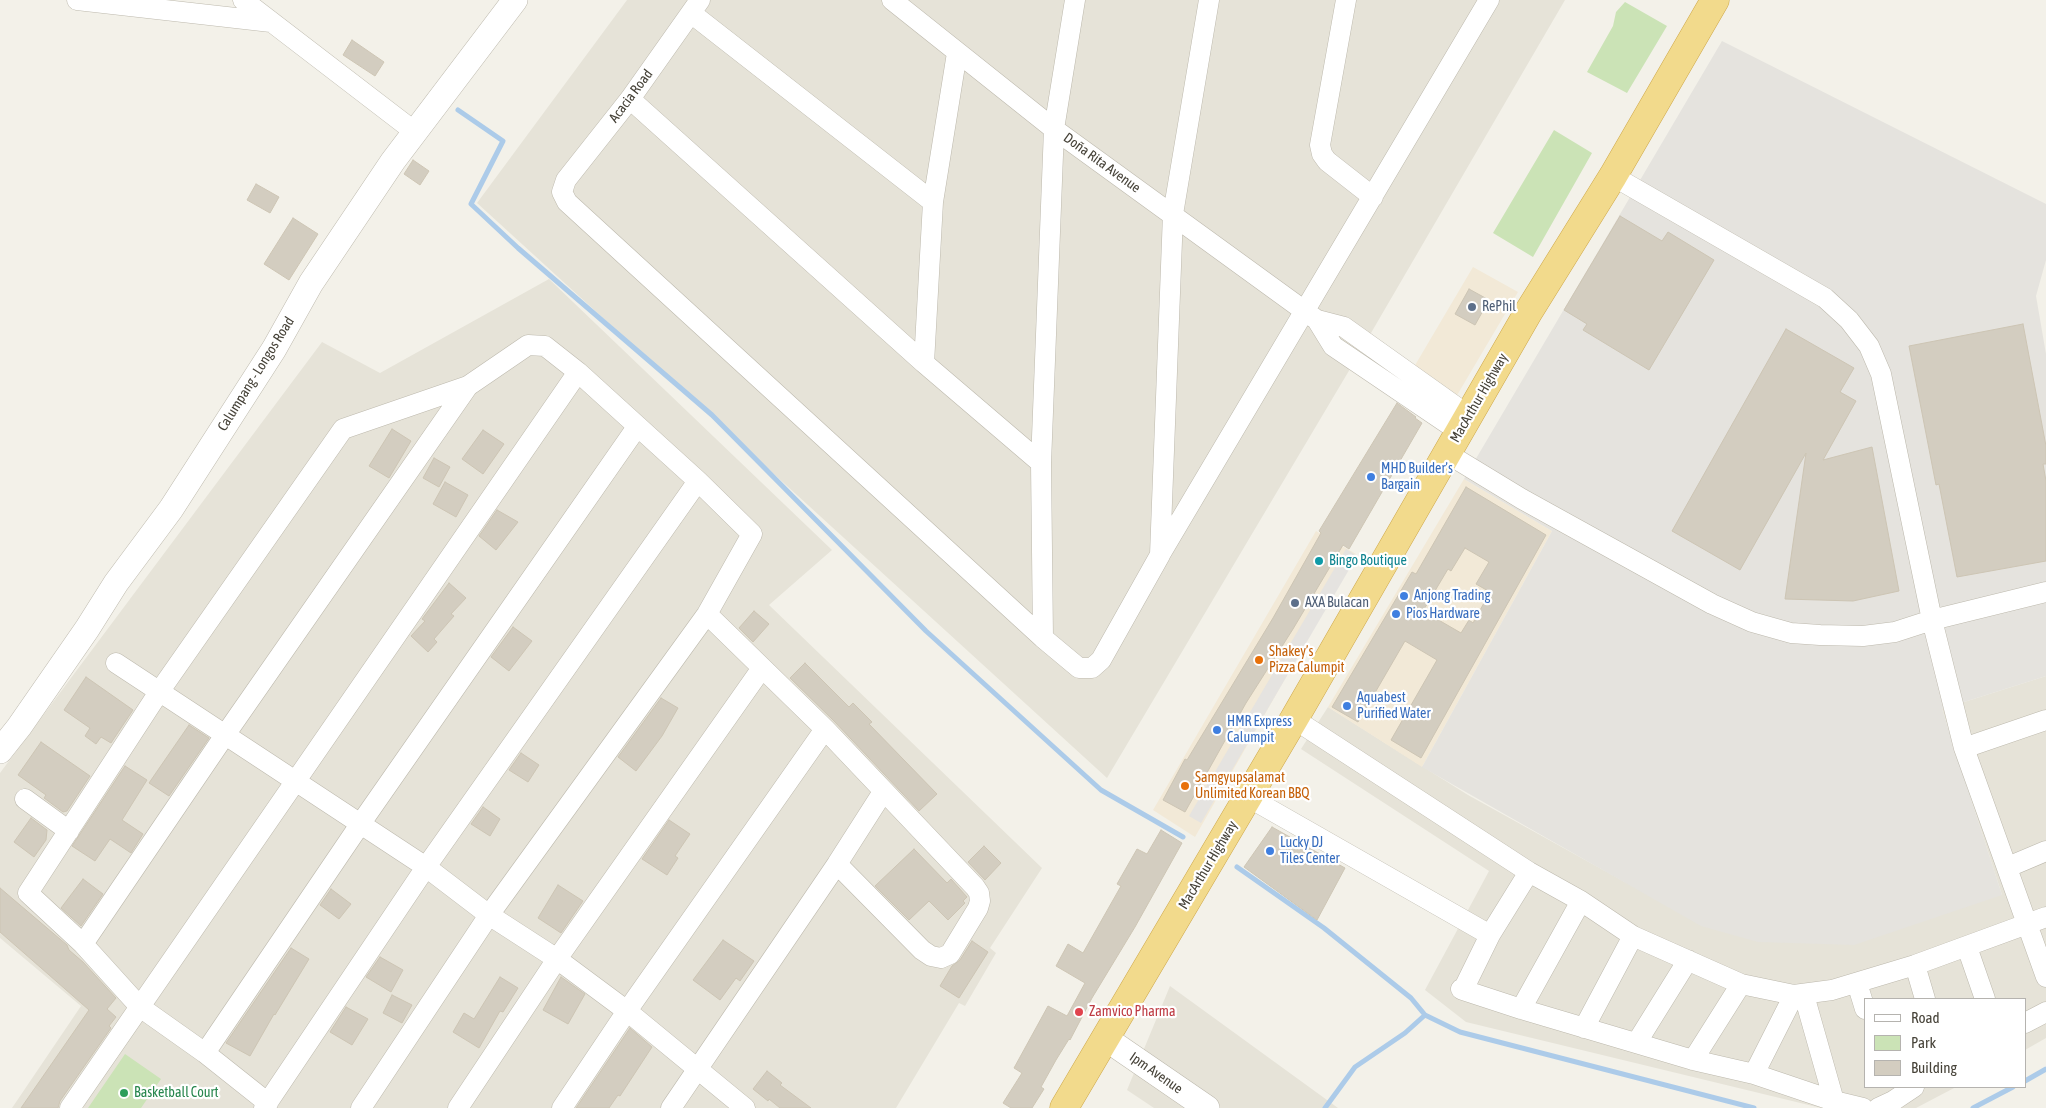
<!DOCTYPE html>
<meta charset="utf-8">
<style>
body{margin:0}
#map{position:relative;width:2046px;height:1108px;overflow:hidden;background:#f3f1e9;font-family:"Asap Condensed",sans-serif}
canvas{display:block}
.legend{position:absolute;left:1864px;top:998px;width:162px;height:90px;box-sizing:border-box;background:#fff;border:1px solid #b5b3af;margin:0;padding:6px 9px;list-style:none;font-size:15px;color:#464238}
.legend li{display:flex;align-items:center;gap:10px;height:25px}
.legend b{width:25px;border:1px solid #b5b3af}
</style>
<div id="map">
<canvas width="2046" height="1108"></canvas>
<ul class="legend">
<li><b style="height:6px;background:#fff"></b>Road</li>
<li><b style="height:14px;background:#cbe3b6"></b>Park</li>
<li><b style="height:14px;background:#d3cdc0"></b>Building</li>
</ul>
</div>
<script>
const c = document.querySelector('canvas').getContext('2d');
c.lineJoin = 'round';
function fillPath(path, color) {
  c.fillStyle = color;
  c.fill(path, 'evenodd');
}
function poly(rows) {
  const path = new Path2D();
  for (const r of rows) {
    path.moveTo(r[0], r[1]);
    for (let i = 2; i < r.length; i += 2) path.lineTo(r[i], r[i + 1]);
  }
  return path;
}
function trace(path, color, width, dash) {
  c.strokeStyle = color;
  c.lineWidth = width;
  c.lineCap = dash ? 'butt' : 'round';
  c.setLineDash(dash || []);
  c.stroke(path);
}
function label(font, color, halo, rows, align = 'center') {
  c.font = font + ' "Asap Condensed",sans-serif';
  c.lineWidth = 4.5;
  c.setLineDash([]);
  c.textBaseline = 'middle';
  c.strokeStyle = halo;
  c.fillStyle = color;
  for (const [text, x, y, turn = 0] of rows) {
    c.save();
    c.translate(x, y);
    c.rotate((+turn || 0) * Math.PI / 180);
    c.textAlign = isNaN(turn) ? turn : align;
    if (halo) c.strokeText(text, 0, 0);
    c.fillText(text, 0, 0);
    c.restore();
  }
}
const residential = poly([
 [627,0,1565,0,1350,369,1107,778,477,203],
 [549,279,832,550,769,605,1042,868,990,948,996,953,965,1006,959,1003,896,1108,12,1108,81,1006,0,938,0,773,322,342,380,373],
 [2046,676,2046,1038,2025,1050,2025,999,1865,999,1865,1087,1956,1087,1916,1108,1821,1108,1466,1022,1425,990,1489,871,1301,749,1328,707,1468,795,1652,897,2002,895,1942,709],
 [1170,986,1338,1108,1154,1108,1127,1090]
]);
const commercial = poly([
 [1473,267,1518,292,1456,397,1414,367],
 [1464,479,1552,531,1422,767,1328,707],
 [1316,531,1356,554,1195,837,1153,810]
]);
const industrial = poly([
 [1722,41,2046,204,2046,260,2036,296,2046,354,2046,676,1942,709,2002,895,1854,945,1758,942,1701,926,1422,767,1552,531,1464,479]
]);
const green = poly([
 [1625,2,1667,26,1627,93,1587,72,1613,26,1616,12],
 [1554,130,1592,153,1533,257,1493,233],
 [125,1054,161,1079,141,1108,88,1108]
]);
const parking = poly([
 [1346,549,1357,556,1201,823,1189,816]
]);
const stream = poly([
 [458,110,503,141,471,204,518,248,712,415,926,631,1101,790,1183,837],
 [1237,867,1324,928,1411,998,1425,1015,1460,1032,1754,1108],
 [2025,1081,2046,1069],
 [1325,1108,1355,1067,1405,1033,1425,1015],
 [1973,1108,2013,1087]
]);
const building = poly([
 [352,40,384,62,375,76,343,55,352,40],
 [413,160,429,171,420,185,404,174,413,160],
 [256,184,279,197,270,213,247,200,256,184],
 [1620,216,1662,241,1668,232,1714,260,1649,370,1583,330,1587,324,1564,310,1620,216],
 [293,218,318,234,289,280,264,264,293,218],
 [1469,289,1489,300,1475,325,1455,314,1469,289],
 [2023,324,2046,446,2046,464,2043,464,2046,481,2046,561,1957,577,1939,484,1936,485,1909,346,2023,324],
 [1786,329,1854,368,1840,392,1856,401,1823,460,1872,447,1899,591,1853,601,1785,599,1806,453,1740,570,1672,531,1786,329],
 [1397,403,1416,417,1415,418,1422,423,1349,549,1343,545,1293,629,1246,703,1185,812,1163,800,1185,759,1187,760,1273,618,1321,533,1319,531,1397,403],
 [392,429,411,441,389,478,369,466,392,429],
 [483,430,504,444,483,474,462,459,483,430],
 [434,458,450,467,439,487,423,478,434,458],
 [445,482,468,495,456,517,433,504,445,482],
 [1466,487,1546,535,1421,758,1391,740,1437,660,1405,641,1358,722,1332,707,1412,572,1416,574,1466,487],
 [1465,548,1489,562,1476,584,1490,592,1473,623,1469,620,1461,633,1423,611,1448,569,1451,571,1465,548],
 [497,510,518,522,496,550,479,536,497,510],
 [449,583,466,598,451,614,454,616,434,639,437,642,428,652,411,636,425,621,422,619,449,583],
 [754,611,769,624,753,642,739,628,754,611],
 [513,627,532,641,509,671,491,657,513,627],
 [805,663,849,707,853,703,872,722,869,724,937,794,919,811,834,721,790,678,805,663],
 [86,677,133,710,111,743,101,737,96,744,85,736,90,728,64,710,86,677],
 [661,698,678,708,662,736,636,771,618,757,661,698],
 [189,725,209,738,169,796,149,783,189,725],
 [41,742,90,776,67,811,63,812,44,798,46,795,18,775,41,742],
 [521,753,539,765,528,782,509,770,521,753],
 [125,766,147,780,122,820,143,834,131,853,110,839,95,861,72,846,125,766],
 [483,807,500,819,490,836,471,824,483,807],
 [31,818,47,830,46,840,34,857,14,842,31,818],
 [669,820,690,834,675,856,678,858,667,875,642,859,669,820],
 [1272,827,1345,868,1317,920,1244,867,1272,827],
 [1161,830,1182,843,1135,927,1092,998,1070,1040,1069,1039,1056,1060,1041,1087,1044,1089,1032,1108,1011,1108,1003,1103,1022,1073,1014,1068,1048,1006,1067,1016,1085,983,1056,966,1068,944,1083,953,1121,886,1117,884,1137,849,1147,854,1161,830],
 [984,846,1001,863,985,880,968,862,984,846],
 [914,849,947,883,951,879,967,897,963,901,965,903,948,920,929,901,909,920,875,886,914,849],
 [83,879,103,894,81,926,61,908,83,879],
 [558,885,583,901,561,933,538,918,558,885],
 [0,888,67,945,69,950,83,962,116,998,107,1009,116,1017,109,1026,111,1028,60,1101,58,1108,21,1108,89,1010,0,932,0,888],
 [331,889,351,904,339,919,320,905,331,889],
 [723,940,754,961,740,981,736,978,720,1000,693,980,723,940],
 [972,941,988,952,959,998,940,986,952,966,960,960,972,941],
 [291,948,309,959,275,1015,274,1014,250,1056,226,1043,291,948],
 [380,957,403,970,391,992,366,977,380,957],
 [500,977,518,988,503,1012,500,1011,479,1048,453,1032,464,1013,474,1019,500,977],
 [561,977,585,994,568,1024,543,1010,561,977],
 [392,995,412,1005,402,1023,383,1013,392,995],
 [346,1007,368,1019,352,1045,330,1032,346,1007],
 [630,1028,652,1047,620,1096,618,1095,609,1108,576,1108,630,1028],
 [767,1071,782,1083,780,1085,811,1108,780,1108,769,1099,768,1101,753,1089,767,1071]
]);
const minor = poly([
 [77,0,271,22],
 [243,0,415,132],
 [700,0,630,99,566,180,562,192,567,202,1043,638,1079,668,1092,668,1101,660,1160,555,1173,214,1209,0],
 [892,0,1054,129,1306,312,1317,320,1344,327,1469,416],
 [1346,0,1320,145,1322,154,1327,161,1373,197],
 [691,13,933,202],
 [630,99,924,363,1041,463],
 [1613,176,1825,298,1849,320,1869,346,1881,374,1932,620,1964,748,2046,977],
 [1317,320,1333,346,1460,432],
 [924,363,933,202,957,53],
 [1448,454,1522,499,1712,604,1752,622,1791,633,1820,635,1863,636,1895,632,1932,620,2046,592],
 [1161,553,1489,0],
 [707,614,825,729,975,887,979,893,980,901,978,908,950,954,941,958,931,956,922,950,837,864],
 [1043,638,1041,463,1054,129,1075,0],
 [116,663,426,867,489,915,557,959,627,1011,745,1108],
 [1294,719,1529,872,1581,901,1633,936,1741,984,1794,995,1832,990,1915,965,2046,917],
 [1964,748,2046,720],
 [1248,797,1490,935],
 [25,799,69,831],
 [2008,867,2046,851],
 [83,944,225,735,468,386],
 [1967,947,1985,999],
 [1915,965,1925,999],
 [1857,983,1865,1009],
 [1461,989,1463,990,1490,935,1529,872],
 [1463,990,1521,1009,1693,1060,1754,1074,1834,1101,1863,1108],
 [1804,995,1834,1101],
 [1521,1009,1581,901],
 [2025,1023,2046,1012],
 [1584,1028,1633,936],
 [1637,1042,1688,960],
 [205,1053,361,823,637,427],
 [1693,1060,1741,984],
 [1754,1074,1794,995],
 [268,1103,205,1053,140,1007,83,944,28,893,159,692,343,429,468,386,528,345,545,346,578,372,698,481,752,534,707,614,489,915,361,1108],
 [70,1108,578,372],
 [264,1108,426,867,698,481],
 [458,1108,557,959,762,668],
 [562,1108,627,1011,825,729],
 [671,1108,837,864,883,792],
 [1878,1108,1893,1101,1914,1087]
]);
const tertiary = poly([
 [0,751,19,727,87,629,116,583,171,509,274,349,311,283,393,161,515,0],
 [1105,1038,1207,1108]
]);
const trunk = poly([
 [1064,1108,1294,719,1529,311,1613,176,1715,0]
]);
const markers = [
 [1472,307,5,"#5c6f8a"],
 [1371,477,5,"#3f7fe0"],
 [1319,561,5,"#0f9aa8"],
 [1404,596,5,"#3f7fe0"],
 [1295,603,5,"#5c6f8a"],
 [1396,614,5,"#3f7fe0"],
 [1259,660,5,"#e8710a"],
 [1347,706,5,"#3f7fe0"],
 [1217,730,5,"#3f7fe0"],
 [1185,786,5,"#e8710a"],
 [1270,851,5,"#3f7fe0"],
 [1079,1012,5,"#e0444e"],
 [124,1093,5,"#2e9e5b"]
];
const streetNames = [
 ["Acacia Road",631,96,-53],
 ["Doña Rita Avenue",1102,163,36],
 ["Calumpang - Longos Road",256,374,-58],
 ["MacArthur Highway",1479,398,-60],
 ["MacArthur Highway",1208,865,-59],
 ["Ipm Avenue",1156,1073,35]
];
const serviceNames = [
 ["RePhil",1482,307],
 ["AXA Bulacan",1305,603]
];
const shopNames = [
 ["MHD Builder’s",1381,469],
 ["Bargain",1381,485],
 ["Anjong Trading",1414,596],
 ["Pios Hardware",1406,614],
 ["Aquabest",1357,698],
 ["Purified Water",1357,714],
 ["HMR Express",1227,722],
 ["Calumpit",1227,738],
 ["Lucky DJ",1280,843],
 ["Tiles Center",1280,859]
];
const cultureNames = [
 ["Bingo Boutique",1329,561]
];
const foodNames = [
 ["Shakey’s",1269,652],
 ["Pizza Calumpit",1269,668],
 ["Samgyupsalamat",1195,778],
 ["Unlimited Korean BBQ",1195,794]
];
const healthNames = [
 ["Zamvico Pharma",1089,1012]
];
const leisureNames = [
 ["Basketball Court",134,1093]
];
fillPath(residential, '#e6e3d8');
fillPath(commercial, '#f2e9d7');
fillPath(industrial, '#e5e3de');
fillPath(green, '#cbe3b6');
fillPath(parking, '#e5e3e0');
trace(stream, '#accbe9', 5);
fillPath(building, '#d3cdc0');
trace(building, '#cdc5b4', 1);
trace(minor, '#bdb9ad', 21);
trace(tertiary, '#bdb9ad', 26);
trace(trunk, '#cea748', 29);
trace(minor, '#fff', 20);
trace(tertiary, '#fff', 25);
trace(trunk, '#f2da8c', 28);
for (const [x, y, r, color] of markers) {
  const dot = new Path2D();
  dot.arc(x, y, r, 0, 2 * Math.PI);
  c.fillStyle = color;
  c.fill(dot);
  trace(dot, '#fff', 2);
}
label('14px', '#464238', '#fff', streetNames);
label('14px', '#4e5e75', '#fff', serviceNames, 'left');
label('14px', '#366cbe', '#fff', shopNames, 'left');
label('14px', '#0d838f', '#fff', cultureNames, 'left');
label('14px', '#c56008', '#fff', foodNames, 'left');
label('14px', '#be3a42', '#fff', healthNames, 'left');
label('14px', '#27864d', '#fff', leisureNames, 'left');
</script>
